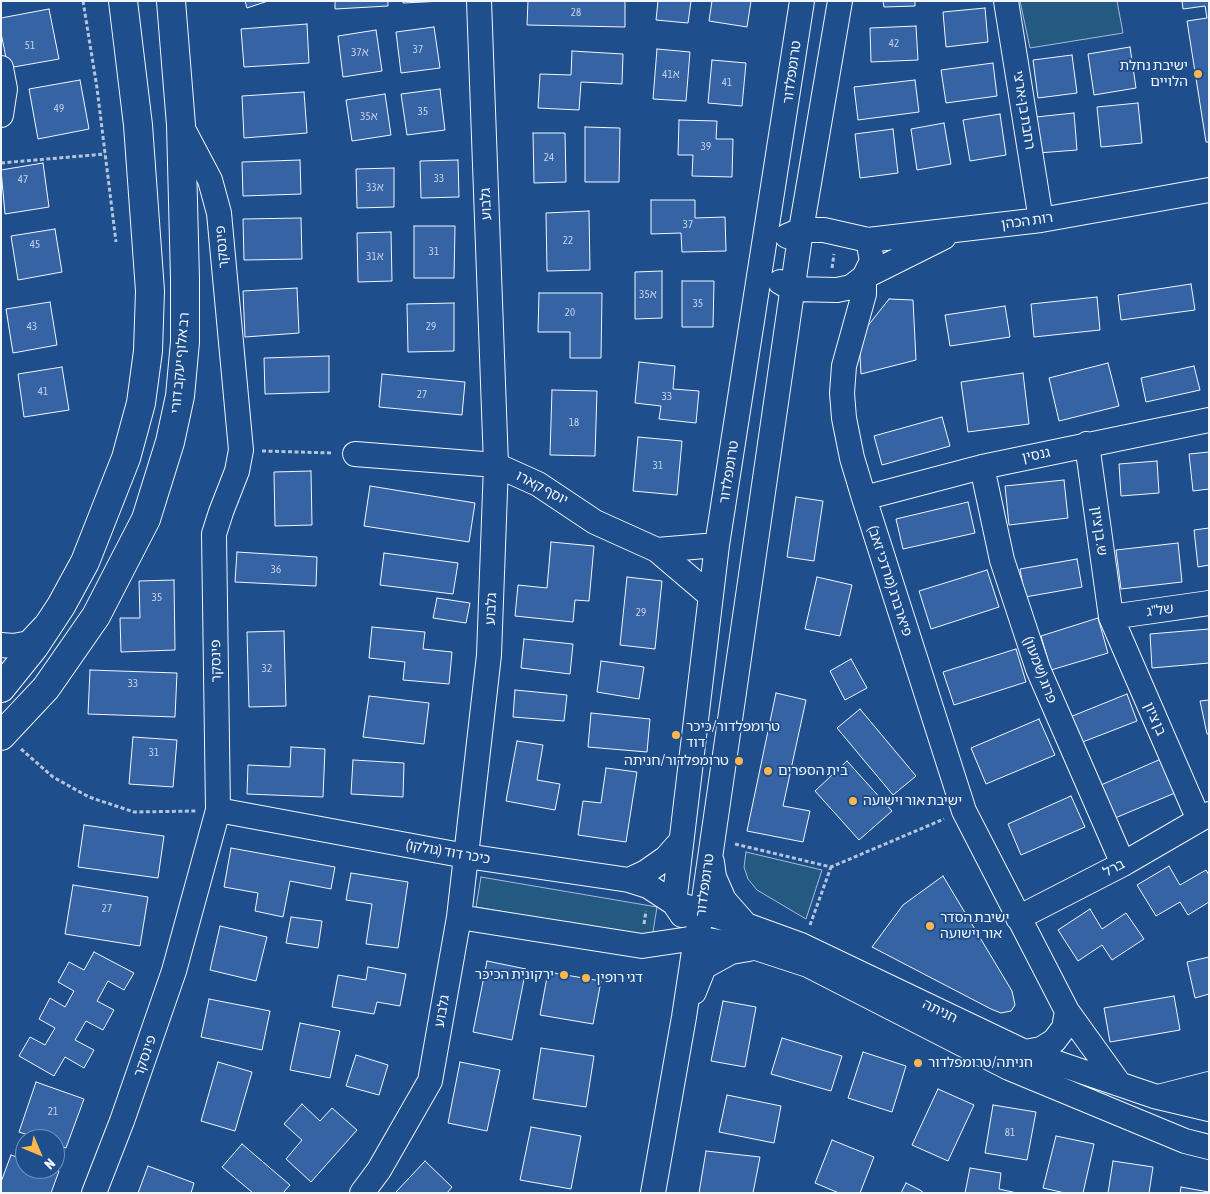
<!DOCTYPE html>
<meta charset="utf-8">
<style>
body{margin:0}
#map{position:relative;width:1210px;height:1194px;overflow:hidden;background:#1f4e8c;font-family:"Asap Condensed",sans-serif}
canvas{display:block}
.frame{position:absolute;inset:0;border:2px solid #f2f6ff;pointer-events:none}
.north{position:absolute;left:15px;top:1129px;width:50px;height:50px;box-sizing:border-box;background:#1f4e8c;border:1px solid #7391ba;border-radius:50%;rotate:135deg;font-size:14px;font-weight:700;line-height:20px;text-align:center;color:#f2f6ff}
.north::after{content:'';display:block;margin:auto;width:18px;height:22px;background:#ffb74d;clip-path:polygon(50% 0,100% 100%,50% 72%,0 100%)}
</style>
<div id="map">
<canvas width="1210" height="1194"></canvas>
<div class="frame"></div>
<div class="north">N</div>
</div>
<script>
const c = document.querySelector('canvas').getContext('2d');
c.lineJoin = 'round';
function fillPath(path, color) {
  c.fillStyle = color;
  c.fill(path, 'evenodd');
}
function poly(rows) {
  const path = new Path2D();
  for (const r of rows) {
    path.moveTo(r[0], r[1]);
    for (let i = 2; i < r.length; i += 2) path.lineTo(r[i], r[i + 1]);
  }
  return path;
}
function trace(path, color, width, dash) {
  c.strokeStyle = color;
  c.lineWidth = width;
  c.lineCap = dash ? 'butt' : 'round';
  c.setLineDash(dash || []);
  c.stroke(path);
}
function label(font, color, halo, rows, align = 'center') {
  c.font = font + ' "Asap Condensed","Noto Sans Hebrew",sans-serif';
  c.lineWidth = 4;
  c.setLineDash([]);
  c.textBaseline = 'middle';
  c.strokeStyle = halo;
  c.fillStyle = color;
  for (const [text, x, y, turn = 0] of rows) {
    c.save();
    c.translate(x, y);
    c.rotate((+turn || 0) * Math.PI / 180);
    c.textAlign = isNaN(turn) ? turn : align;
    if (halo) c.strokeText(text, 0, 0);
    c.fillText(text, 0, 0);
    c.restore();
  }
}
const green = poly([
 [1020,1,1117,1,1123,33,1030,48,1020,1],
 [746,852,822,870,806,919,757,890,748,879,744,867,746,852],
 [481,877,657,907,652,938,476,907,481,877]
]);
const building = poly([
 [245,1,268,1,247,8,245,1],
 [335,1,388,1,388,6,335,9,335,1],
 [403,1,444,1,403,3,403,1],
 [528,1,625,1,625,27,527,25,528,1],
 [658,1,691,1,688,23,656,20,658,1],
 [712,1,751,1,747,27,709,21,712,1],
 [883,1,915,1,915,6,884,7,883,1],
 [1182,1,1209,1,1209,142,1206,142,1187,21,1207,18,1205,6,1183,9,1182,1],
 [985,8,988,42,946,47,943,12,985,8],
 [49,9,59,59,8,68,1,33,1,18,49,9],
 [307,24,309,63,244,67,241,29,307,24],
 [916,26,918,60,871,62,870,28,916,26],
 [434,27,440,68,401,73,396,32,434,27],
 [376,30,382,71,343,77,338,36,376,30],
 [1130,47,1136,88,1094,95,1088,54,1130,47],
 [657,49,690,52,686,101,653,99,657,49],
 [572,51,623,54,622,84,581,82,579,110,538,108,540,74,571,75,572,51],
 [1072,55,1077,93,1038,98,1033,60,1072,55],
 [712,60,746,63,742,106,708,103,712,60],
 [993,63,997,96,946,103,941,70,993,63],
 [80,80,89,129,38,139,29,89,80,80],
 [915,80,919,112,858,120,854,87,915,80],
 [440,89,445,130,407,135,401,94,440,89],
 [304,92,307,133,244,138,242,96,304,92],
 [385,94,391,135,352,141,346,100,385,94],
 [1138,103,1142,143,1101,147,1097,107,1138,103],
 [1074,113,1077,150,1038,153,1036,117,1074,113],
 [1000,114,1006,155,970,161,963,120,1000,114],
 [679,120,717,121,716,139,733,139,732,177,692,176,693,155,678,155,679,120],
 [944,123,951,164,917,170,911,129,944,123],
 [585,127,620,128,619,182,585,182,585,127],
 [893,129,898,173,860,178,855,134,893,129],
 [533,133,565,133,566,182,534,183,533,133],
 [300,160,301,194,243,196,242,162,300,160],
 [458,160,459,197,421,198,420,161,458,160],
 [43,163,49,207,5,214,1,170,43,163],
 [394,168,394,207,357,208,356,169,394,168],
 [651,200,695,200,695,218,725,217,726,251,682,252,681,233,651,234,651,200],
 [589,211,590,270,547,271,546,213,589,211],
 [301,218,302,259,244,260,243,219,301,218],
 [414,226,455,226,454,278,414,278,414,226],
 [55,229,62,272,18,280,11,236,55,229],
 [391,232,392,281,358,282,357,233,391,232],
 [662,271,662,318,635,319,635,272,662,271],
 [682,281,714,281,713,327,682,327,682,281],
 [1191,284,1195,310,1121,320,1118,295,1191,284],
 [297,288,299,333,245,337,243,291,297,288],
 [539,293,602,293,601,358,570,358,570,332,538,332,539,293],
 [1097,297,1100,330,1034,337,1031,304,1097,297],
 [889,299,913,300,916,360,861,374,859,337,889,299],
 [50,302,57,345,13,353,6,309,50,302],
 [454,303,454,351,408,352,407,304,454,303],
 [1005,306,1010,337,950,346,945,315,1005,306],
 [329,356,329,392,265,394,264,358,329,356],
 [639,362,675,366,673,389,699,391,696,423,659,419,661,406,635,403,639,362],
 [1108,363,1119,406,1059,421,1049,378,1108,363],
 [1194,366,1200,390,1146,402,1141,378,1194,366],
 [62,367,69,410,24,417,18,374,62,367],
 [1023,373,1029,424,968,432,961,382,1023,373],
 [382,374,465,382,462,415,379,407,382,374],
 [552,390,597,391,595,456,550,455,552,390],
 [942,417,950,446,882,465,874,436,942,417],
 [638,437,682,441,677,495,633,491,638,437],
 [1209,452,1209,489,1193,491,1189,454,1209,452],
 [1157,461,1159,493,1121,496,1119,464,1157,461],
 [311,471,312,525,275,526,274,472,311,471],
 [1064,480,1068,518,1009,525,1005,486,1064,480],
 [370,486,475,503,469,542,364,526,370,486],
 [796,497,823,501,814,561,787,557,796,497],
 [968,502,975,533,903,549,896,519,968,502],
 [1209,528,1209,565,1198,567,1194,530,1209,528],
 [551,542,594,546,589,601,575,600,573,622,515,616,518,585,547,588,551,542],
 [1178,543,1182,582,1121,589,1116,550,1178,543],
 [237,552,317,557,316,586,235,582,237,552],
 [384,553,458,563,453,594,380,585,384,553],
 [1077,559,1082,587,1025,597,1020,569,1077,559],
 [987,570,999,607,931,629,919,591,987,570],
 [627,577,662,581,655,649,620,645,627,577],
 [817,577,852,585,840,636,805,629,817,577],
 [174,580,175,650,121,652,120,618,140,618,139,581,174,580],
 [437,598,470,603,466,623,433,618,437,598],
 [1098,618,1108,653,1051,670,1041,636,1098,618],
 [372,627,425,632,423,649,452,652,449,684,403,680,405,662,369,658,372,627],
 [1209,629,1209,663,1152,668,1150,634,1209,629],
 [284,631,286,706,249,707,247,632,284,631],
 [524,639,573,644,570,674,521,668,524,639],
 [1016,649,1026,682,954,705,943,672,1016,649],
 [851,659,867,688,845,700,830,671,851,659],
 [601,661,644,667,639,699,597,692,601,661],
 [90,670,177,673,175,717,88,714,90,670],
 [515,690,567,695,564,721,513,717,515,690],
 [776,693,806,700,783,806,810,811,803,842,747,831,776,693],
 [1127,694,1137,721,1080,743,1070,717,1127,694],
 [369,696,429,703,424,744,363,737,369,696],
 [1209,700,1209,734,1207,734,1200,701,1209,700],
 [860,709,916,776,893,795,837,728,860,709],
 [591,713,650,719,647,752,588,747,591,713],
 [1039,719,1055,755,986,784,971,748,1039,719],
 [133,737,177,740,173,787,129,784,133,737],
 [517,741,543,745,537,780,560,784,555,810,506,801,517,741],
 [291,747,325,749,323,797,247,794,248,765,290,767,291,747],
 [1161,759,1175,793,1115,818,1101,785,1161,759],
 [353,760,404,763,403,797,351,794,353,760],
 [847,761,892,811,859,840,815,791,847,761],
 [606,768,637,772,626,842,578,835,583,801,601,803,606,768],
 [1071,796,1085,827,1021,855,1008,824,1071,796],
 [84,825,164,836,158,878,78,867,84,825],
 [231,848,335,867,331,889,290,881,283,917,255,911,258,893,224,887,231,848],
 [1169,866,1180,885,1206,870,1209,875,1209,902,1188,915,1180,902,1156,916,1137,885,1169,866],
 [351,873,408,882,398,948,366,944,372,904,346,900,351,873],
 [943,876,1012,991,1015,1005,1011,1011,1001,1013,991,1009,872,947,903,905,943,876],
 [73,885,148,897,140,946,65,934,73,885],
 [1090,909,1102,929,1126,913,1144,939,1112,960,1102,945,1078,961,1058,930,1090,909],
 [291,917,322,921,318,948,286,943,291,917],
 [220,926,267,937,256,981,210,970,220,926],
 [94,952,134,973,124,990,108,981,97,1001,114,1010,103,1030,86,1021,75,1040,94,1050,84,1068,65,1057,54,1076,19,1056,30,1037,45,1045,55,1028,39,1019,50,998,65,1007,74,991,58,982,69,962,84,970,94,952],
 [1209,957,1209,994,1195,998,1187,962,1209,957],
 [487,961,526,969,512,1040,473,1032,487,961],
 [368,967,406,974,400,1006,377,1002,374,1014,332,1007,338,975,366,980,368,967],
 [548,972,601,981,593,1024,540,1015,548,972],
 [1174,996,1180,1030,1110,1042,1104,1008,1174,996],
 [209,999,270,1011,262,1050,201,1037,209,999],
 [723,1001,756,1007,745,1067,711,1061,723,1001],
 [300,1023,340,1031,330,1078,290,1070,300,1023],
 [782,1038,842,1056,831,1091,771,1074,782,1038],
 [541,1048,594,1056,586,1107,533,1099,541,1048],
 [863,1052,906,1066,892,1112,848,1098,863,1052],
 [356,1055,388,1065,379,1095,346,1086,356,1055],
 [218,1062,252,1072,235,1131,201,1121,218,1062],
 [460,1062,500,1070,487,1131,448,1123,460,1062],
 [36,1082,84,1099,66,1148,55,1144,55,1139,40,1139,19,1132,36,1082],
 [938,1089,974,1105,948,1161,912,1145,938,1089],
 [727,1095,781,1106,774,1143,719,1132,727,1095],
 [302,1104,320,1121,332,1108,357,1130,311,1182,286,1159,302,1140,284,1124,302,1104],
 [993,1105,1036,1112,1027,1160,985,1153,993,1105],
 [531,1127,581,1136,571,1189,520,1180,531,1127],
 [1056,1136,1094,1144,1083,1193,1065,1193,1043,1188,1056,1136],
 [832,1140,874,1157,860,1193,839,1193,815,1183,832,1140],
 [242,1144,290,1185,283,1193,253,1193,222,1167,242,1144],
 [706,1151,760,1157,753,1193,699,1193,706,1151],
 [11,1155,25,1160,25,1169,52,1169,59,1171,51,1193,1,1193,1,1182,11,1155],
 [425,1161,452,1187,447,1193,395,1193,425,1161],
 [1113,1161,1153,1167,1149,1193,1108,1193,1113,1161],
 [148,1166,194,1183,191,1193,138,1193,148,1166],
 [970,1168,1001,1173,999,1189,1017,1193,965,1193,970,1168],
 [906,1183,920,1190,924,1193,901,1193,906,1183],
 [1181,1187,1209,1192,1209,1193,1180,1193,1181,1187]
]);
const path = poly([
 [83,1,97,88,116,242],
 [1,163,105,154],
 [832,268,834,254],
 [262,451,333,453],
 [21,749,53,777,89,797,134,812,196,811],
 [735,844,831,867,944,819],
 [644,924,646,911],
 [810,925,831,867]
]);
const minor = poly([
 [1006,1,1041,220],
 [1,68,5,89,1,115],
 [787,236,801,230,824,230,868,240,1041,220,1209,190],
 [868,240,872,261,864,277,864,294,844,366,842,393,844,418,852,458,864,498,964,811,1067,1011,1118,1082],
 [780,282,792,289,837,290,851,287,864,277,944,237],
 [1087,444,1111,617,1199,820],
 [355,454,496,465,538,484,595,522,657,550,711,596],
 [982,467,1002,560,1038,669,1123,864],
 [864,498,982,467,1209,420],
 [657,550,717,545],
 [1111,617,1209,603],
 [1,645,14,646,29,643,44,627],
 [218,810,466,856,629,880,648,886,674,903,746,925,801,945,1025,1052,1154,1096,1209,1109],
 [712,862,714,877,724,900,746,925],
 [629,880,646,872,666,858,681,841],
 [682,915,674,903,717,545,802,1],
 [459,917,642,946,696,938,756,948,808,965,1009,1068,1185,1141,1209,1147],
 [1018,918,1123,864,1209,814],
 [694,992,704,967,731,952,749,949],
 [1025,1052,1041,1049,1054,1041,1064,1028,1067,1011],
 [1162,1096,1209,1084],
 [94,1193,122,1121,174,971,218,810,214,534,221,512,237,471,241,450,219,213,210,180,181,125],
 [362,1193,379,1170,430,1081,459,917,489,655,496,465,479,1],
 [653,1193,684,1017,696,938,702,913,801,230,840,1]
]);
const major = poly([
 [1,688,34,647,61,606,85,562,126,458,141,403,148,351,150,291,138,125,123,1],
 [1,736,46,688,96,616,146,519,170,442,180,396,185,342,185,279,181,125,171,1]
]);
const markers = [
 [1198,74,5,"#ffb74d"],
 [676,735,5,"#ffb74d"],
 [739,761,5,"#ffb74d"],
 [768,771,5,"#ffb74d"],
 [853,801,5,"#ffb74d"],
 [930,926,5,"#ffb74d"],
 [564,975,5,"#ffb74d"],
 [586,978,5,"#ffb74d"],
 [918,1063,5,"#ffb74d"]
];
const numberNames = [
 ["28",576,13],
 ["42",894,44],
 ["51",30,46],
 ["37",418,50],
 ["37א",360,53],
 ["41א",671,75],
 ["41",727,83],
 ["49",59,109],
 ["35",423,112],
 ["35א",369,117],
 ["39",706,147],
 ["24",549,158],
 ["33",439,179],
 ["47",23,180],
 ["33א",375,188],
 ["37",688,225],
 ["22",568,241],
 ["45",35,245],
 ["31",434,252],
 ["31א",375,257],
 ["35א",648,295],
 ["35",698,304],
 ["20",570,313],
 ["43",32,327],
 ["29",431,327],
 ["41",43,392],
 ["27",422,395],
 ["33",667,397],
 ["18",574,423],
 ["31",658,466],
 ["36",276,570],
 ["35",157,598],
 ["29",641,613],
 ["32",267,669],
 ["33",133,684],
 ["31",154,753],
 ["27",107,909],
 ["21",53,1112],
 ["81",1010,1133]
];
const poiNames = [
 ["ישיבת נחלת",1188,66,"right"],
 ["הלויים",1188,82,"right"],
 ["טרומפלדור/כיכר",686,727],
 ["דוד",686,743],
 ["טרומפלדור/חניתה",729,761,"right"],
 ["בית הספרים",778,771],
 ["ישיבת אור וישועה",863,801],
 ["ישיבת הסדר",940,918],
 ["אור וישועה",940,934],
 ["ירקונית הכיכר",554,975,"right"],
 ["דגי רופין",596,978],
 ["חניתה/טרומפלדור",928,1063]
];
const streetNames = [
 ["טרומפלדור",792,72,-82],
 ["רחבת בן-ארצי",1024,110,81],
 ["גלבוע",486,204,-92],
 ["רות הכהן",1027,221,-8],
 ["פינסקר",222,247,-95],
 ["רב אלוף יעקב דורי",180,363,-85],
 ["גנסין",1036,455,-12],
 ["טרומפלדור",729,472,-81],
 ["יוסף קארו",542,488,28],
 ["ש. בן ציון",1099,531,82],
 ["פיארברג (מרדכי זאב)",890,581,72],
 ["גלבוע",491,609,-87],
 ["של\"ג",1160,610,-8],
 ["פינסקר",216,661,-91],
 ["פרוג (שמעון)",1040,670,69],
 ["בן ציון",1155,719,66],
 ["כיכר דוד (גולקו)",448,852,10],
 ["ברל",1114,868,-28],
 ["טרומפלדור",705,885,-82],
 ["גלבוע",442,1011,-80],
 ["חניתה",940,1011,26],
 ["פינסקר",145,1056,-71]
];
fillPath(green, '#245a82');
trace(green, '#a8bbd7', 1);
fillPath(building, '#3563a3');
trace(building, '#f2f6ff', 1);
trace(minor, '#f2f6ff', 26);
trace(major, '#f2f6ff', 30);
trace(path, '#b3c4dc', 3, [4, 2.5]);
trace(minor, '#1f4e8c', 24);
trace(major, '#1f4e8c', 28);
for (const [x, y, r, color] of markers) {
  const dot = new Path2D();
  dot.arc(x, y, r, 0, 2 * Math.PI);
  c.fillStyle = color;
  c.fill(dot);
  trace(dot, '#1f4e8c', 2);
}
label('11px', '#c3d1e8', null, numberNames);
label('14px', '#f2f6ff', '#1f4e8c', poiNames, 'left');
label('14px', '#f2f6ff', '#1f4e8c', streetNames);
</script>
